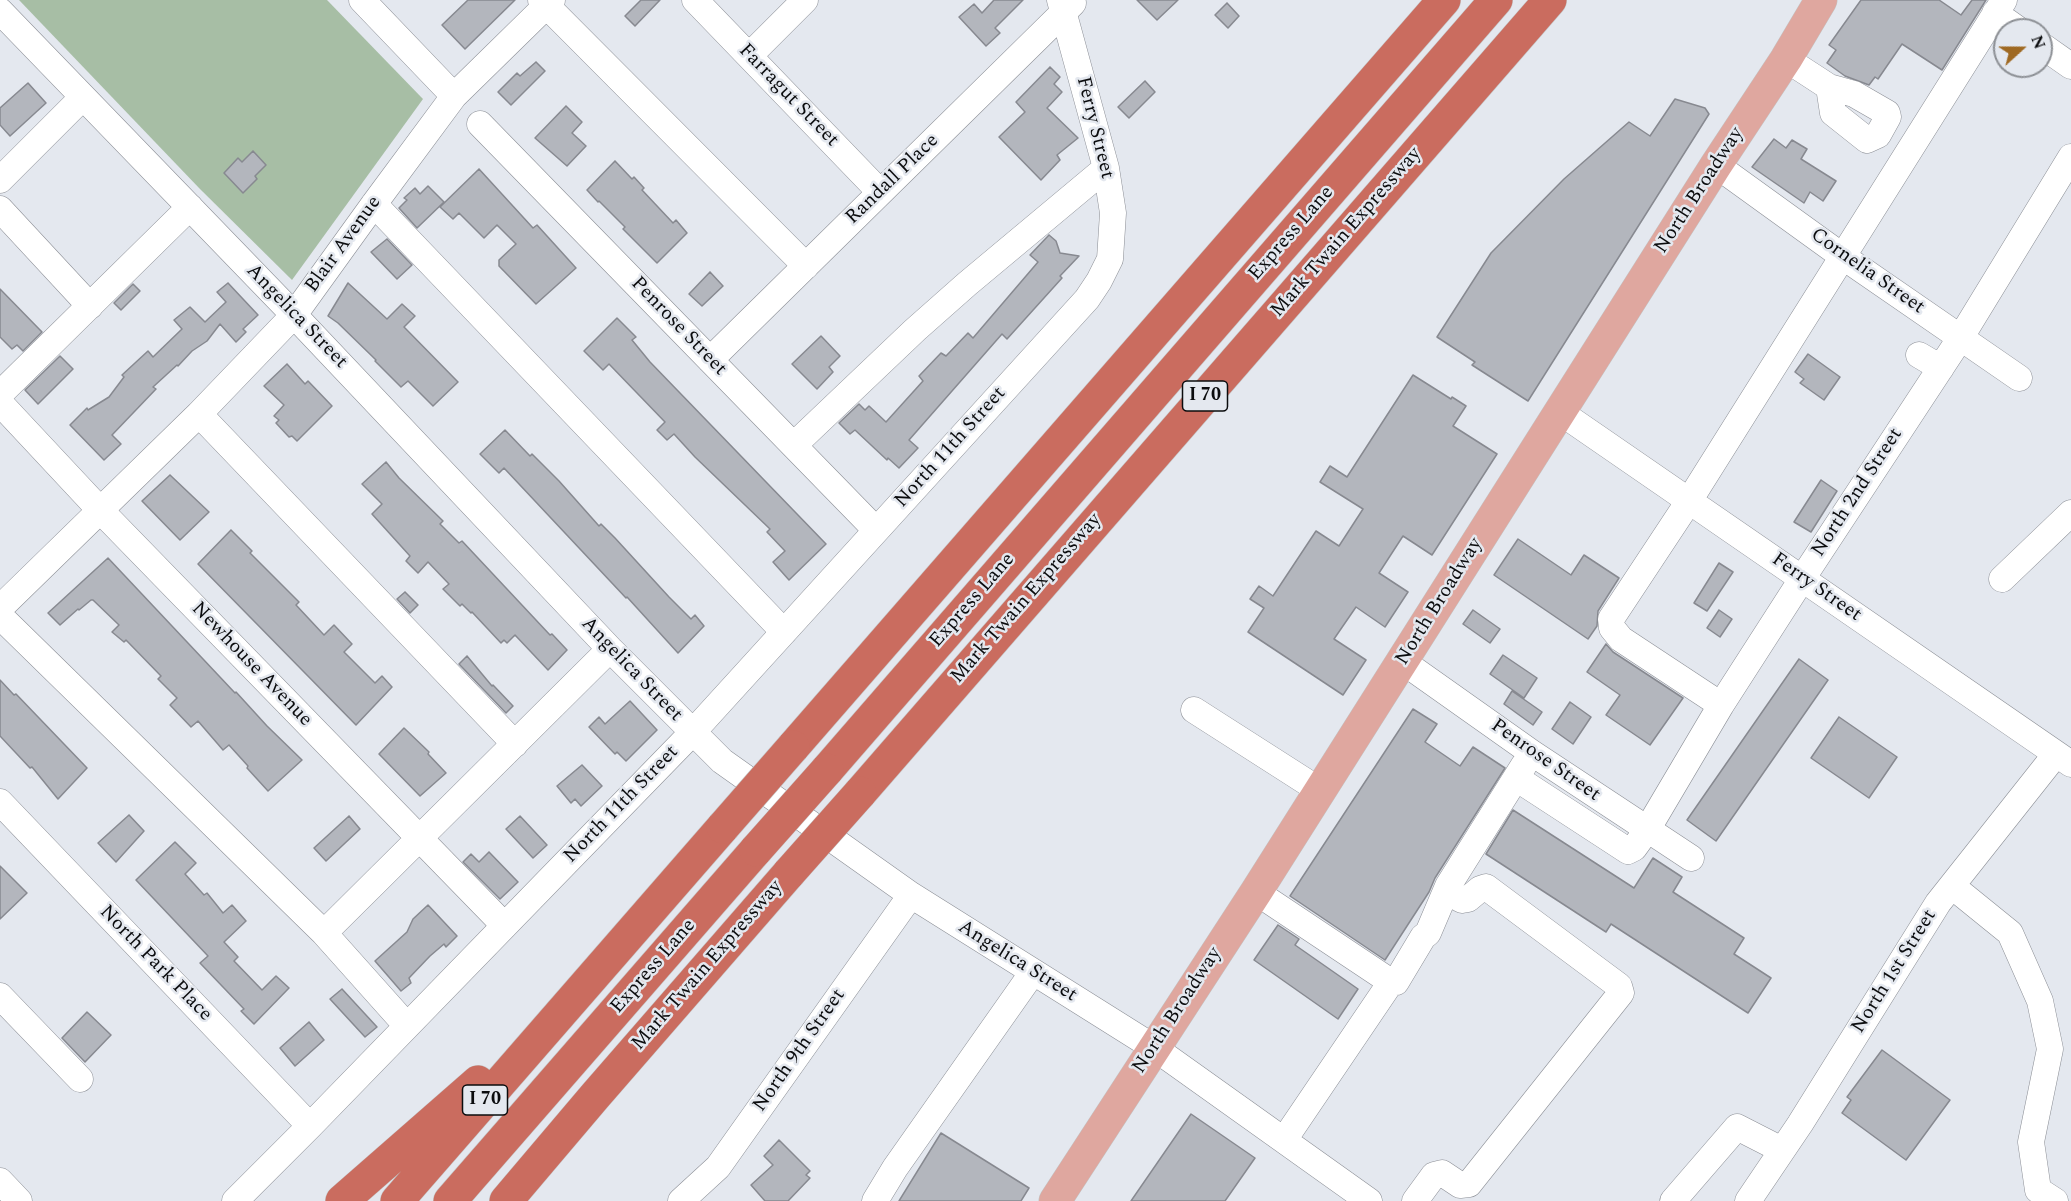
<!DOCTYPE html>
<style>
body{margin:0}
#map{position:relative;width:2071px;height:1201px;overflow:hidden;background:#e4e8ef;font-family:Spectral,serif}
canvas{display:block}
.north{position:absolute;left:1993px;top:18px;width:60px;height:60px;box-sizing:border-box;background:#e4e8ef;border:2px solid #8d9095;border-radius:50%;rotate:69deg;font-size:16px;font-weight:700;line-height:24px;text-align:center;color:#0b0c0e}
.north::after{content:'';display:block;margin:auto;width:21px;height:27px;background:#9f6922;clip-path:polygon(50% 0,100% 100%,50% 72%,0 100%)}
</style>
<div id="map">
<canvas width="2071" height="1201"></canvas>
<div class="north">N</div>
</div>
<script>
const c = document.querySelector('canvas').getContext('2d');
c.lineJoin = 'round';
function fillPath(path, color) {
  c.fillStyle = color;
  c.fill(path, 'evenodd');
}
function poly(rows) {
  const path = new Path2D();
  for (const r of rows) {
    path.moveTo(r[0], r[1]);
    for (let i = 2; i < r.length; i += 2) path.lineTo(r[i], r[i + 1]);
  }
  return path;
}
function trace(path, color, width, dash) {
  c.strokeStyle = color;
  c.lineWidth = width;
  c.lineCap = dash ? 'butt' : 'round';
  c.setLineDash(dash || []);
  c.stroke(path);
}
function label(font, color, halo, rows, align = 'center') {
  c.font = font + ' Spectral,serif';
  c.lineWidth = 5;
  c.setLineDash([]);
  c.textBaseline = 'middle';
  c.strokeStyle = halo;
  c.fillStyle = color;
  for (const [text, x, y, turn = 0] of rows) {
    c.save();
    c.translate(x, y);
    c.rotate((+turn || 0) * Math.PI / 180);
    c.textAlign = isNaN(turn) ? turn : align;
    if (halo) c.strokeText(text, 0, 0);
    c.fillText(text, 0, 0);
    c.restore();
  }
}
const green = poly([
 [19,0,327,0,423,99,292,280,200,189]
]);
const building = poly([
 [468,0,515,0,465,49,442,25,468,0],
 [641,0,660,0,635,26,625,16,641,0],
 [994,0,1023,0,995,28,1000,33,986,46,959,17,974,4,982,13,994,0],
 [1137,0,1178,0,1157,20,1137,0],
 [1861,0,1939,0,1961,15,1972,0,1986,0,1942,70,1902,44,1878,79,1875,77,1869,85,1845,76,1827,63,1836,50,1829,45,1861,0],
 [1227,3,1239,16,1228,28,1215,15,1227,3],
 [536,62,545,71,511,105,498,92,517,73,520,76,536,62],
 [1050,67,1060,77,1054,84,1062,92,1047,108,1078,138,1057,155,1060,160,1041,180,999,137,1025,112,1016,102,1050,67],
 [1145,81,1155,92,1129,118,1118,107,1145,81],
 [28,83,46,103,10,136,0,125,0,108,28,83],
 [1675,99,1705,108,1709,114,1528,401,1472,365,1475,362,1437,337,1491,253,1564,179,1629,122,1650,136,1675,99],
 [566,106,582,122,572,133,586,146,567,166,535,138,566,106],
 [1774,139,1786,148,1792,140,1807,149,1801,159,1836,181,1823,201,1810,192,1804,203,1752,167,1774,139],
 [253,151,266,165,255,176,257,179,243,193,224,173,238,158,242,162,253,151],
 [615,161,632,179,634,177,644,188,642,190,673,223,676,220,687,233,657,263,623,229,625,227,599,201,598,202,587,190,615,161],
 [479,169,533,228,537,225,576,268,536,304,499,266,499,260,516,244,497,225,484,238,459,213,453,219,440,207,479,169],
 [428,186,444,202,417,228,399,208,407,200,404,198,415,188,420,194,428,186],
 [1049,235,1056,241,1060,253,1079,256,1060,276,1062,278,1007,339,1002,334,909,440,918,448,899,468,888,458,887,460,855,430,850,434,839,423,859,404,865,410,869,406,886,422,923,381,919,376,941,353,946,356,968,333,973,338,1038,262,1030,255,1049,235],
 [387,239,412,265,397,279,371,252,387,239],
 [710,272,723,286,702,306,689,294,710,272],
 [228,283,258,315,243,329,246,332,236,342,220,324,207,341,192,351,178,366,177,365,153,387,156,389,112,435,121,444,104,460,70,425,87,408,88,410,109,397,124,377,122,375,148,351,153,357,182,329,174,320,190,307,205,322,226,302,217,292,228,283],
 [348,283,387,319,402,304,415,316,404,327,458,382,433,406,408,381,401,387,375,361,376,360,338,323,328,316,348,283],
 [133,284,140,291,121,310,114,303,133,284],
 [0,289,42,332,23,351,17,345,12,349,0,337,0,289],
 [617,318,636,337,632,340,650,362,826,544,789,580,773,562,785,551,767,532,770,529,695,457,674,434,667,440,657,430,665,422,609,364,603,370,584,351,617,318],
 [821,336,840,356,829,367,833,372,817,389,792,364,821,336],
 [1808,354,1840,377,1824,400,1800,383,1804,379,1795,372,1808,354],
 [60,356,73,369,38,404,25,390,60,356],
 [287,364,305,384,308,381,332,406,297,441,292,436,289,437,276,423,279,420,274,416,284,405,264,386,287,364],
 [1413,375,1451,399,1452,397,1466,406,1453,426,1497,454,1432,555,1403,536,1379,573,1408,592,1385,627,1356,607,1334,639,1366,660,1343,695,1248,632,1264,608,1250,599,1259,586,1273,596,1316,531,1339,546,1363,509,1320,482,1330,466,1347,477,1413,375],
 [505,430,530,456,532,454,559,481,599,526,601,524,615,538,669,597,691,619,695,615,704,626,678,653,627,597,626,598,504,468,499,473,480,454,505,430],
 [386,462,399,478,443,521,440,524,459,543,462,541,550,635,552,634,567,650,548,670,515,635,507,643,504,640,501,643,472,612,471,613,462,604,460,606,443,589,449,584,428,562,418,573,406,561,410,556,372,514,382,504,362,484,386,462],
 [170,475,209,512,180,540,142,501,170,475],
 [1821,480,1837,491,1811,532,1794,522,1821,480],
 [231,530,252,551,250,553,299,602,296,605,324,635,334,625,352,644,344,652,375,683,382,676,392,687,356,725,198,564,231,530],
 [1518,539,1571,575,1584,555,1619,578,1598,611,1597,626,1588,639,1494,575,1518,539],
 [108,558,235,693,236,692,267,726,302,760,268,791,247,768,248,766,229,745,223,750,198,721,191,727,170,705,177,698,158,679,161,676,126,640,124,642,112,632,119,625,93,600,91,600,79,610,78,609,60,625,48,613,108,558],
 [1719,563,1733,572,1707,611,1694,603,1719,563],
 [405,592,418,605,410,613,397,599,405,592],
 [1473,610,1500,629,1490,643,1463,624,1473,610],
 [1719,610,1732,619,1720,637,1707,628,1719,610],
 [1606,644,1613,652,1683,698,1650,745,1606,715,1620,695,1587,672,1606,644],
 [1503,655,1537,678,1524,698,1490,674,1503,655],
 [467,656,492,686,493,685,513,706,506,713,459,664,467,656],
 [1799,659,1828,680,1716,841,1687,820,1799,659],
 [0,680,14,695,16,694,87,768,58,799,32,767,30,768,0,736,0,680],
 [1512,691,1542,712,1533,725,1504,704,1512,691],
 [630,701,657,730,626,761,617,752,615,754,589,727,599,717,605,724,630,701],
 [1570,702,1591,717,1573,744,1552,729,1570,702],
 [1413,709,1437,724,1425,742,1460,766,1473,747,1505,768,1435,878,1429,892,1385,960,1290,896,1413,709],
 [1839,717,1897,757,1869,798,1811,758,1839,717],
 [404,728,429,752,428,754,446,773,420,796,379,754,404,728],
 [582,765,602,786,581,806,575,799,571,803,557,786,582,765],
 [1513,810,1634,888,1653,858,1682,877,1673,892,1744,938,1734,954,1771,978,1748,1013,1611,924,1606,932,1486,854,1513,810],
 [129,815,144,831,116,862,98,843,129,815],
 [349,816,360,829,326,861,314,848,349,816],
 [520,816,547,845,533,858,506,829,520,816],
 [175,842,196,863,185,874,204,895,207,893,223,913,232,905,246,921,224,942,238,957,234,961,262,990,276,976,289,988,254,1024,241,1011,244,1009,200,963,208,956,136,880,175,842],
 [489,852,518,882,500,899,463,862,471,854,479,862,489,852],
 [0,866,27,893,0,919,0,866],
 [428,905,457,936,446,947,444,944,430,956,409,978,411,983,401,991,375,961,407,932,413,919,428,905],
 [1278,925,1299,939,1295,945,1358,989,1338,1019,1254,960,1278,925],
 [342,989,377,1027,365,1037,330,999,342,989],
 [87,1012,111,1035,85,1062,62,1038,87,1012],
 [309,1022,324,1040,295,1066,280,1048,309,1022],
 [1882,1050,1950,1100,1906,1160,1842,1113,1851,1100,1847,1097,1882,1050],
 [1191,1114,1255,1158,1225,1201,1131,1201,1191,1114],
 [941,1133,1029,1188,1021,1201,899,1201,941,1133],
 [779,1140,810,1171,806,1175,810,1178,788,1201,765,1201,751,1185,773,1165,764,1156,779,1140]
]);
const minor = poly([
 [362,0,454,96],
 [541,0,806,266],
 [695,0,880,192],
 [0,11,294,315,610,649,722,761,911,895,1153,1047,1369,1201],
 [1995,13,2019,30],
 [2041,45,2071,66],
 [747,54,758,47,805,0],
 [1786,59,1829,87],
 [1829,87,1854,94,1887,113,1888,117,1878,135,1867,140,1833,113,1829,87],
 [480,124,876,530],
 [1716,165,1842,256,2019,378],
 [0,180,83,97],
 [374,204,784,632],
 [0,209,90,306],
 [1919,355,1941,368],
 [710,360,1073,3],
 [0,394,190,207],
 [0,403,101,511,504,925],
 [1560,412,2071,764],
 [199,414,515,744],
 [794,445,915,330,967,284,1106,168],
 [2002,579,2071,513],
 [0,608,199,414,294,315,374,204,454,96,552,0],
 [0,616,324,933,610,649],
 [1402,661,1532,753,1691,858],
 [1721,705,1621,639,1612,628,1611,619,1689,501,2004,0],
 [1194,710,1319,790],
 [1516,778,1628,851,1634,848,1647,830,1721,705,1802,579,1961,337,2071,157],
 [0,802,310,1126],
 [1952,886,2010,933,2040,1001,2050,1049,2031,1142,2038,1190,2055,1201],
 [1256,892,1391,982,1284,1140],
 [324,933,407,1026],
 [1391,982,1396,982,1423,937,1428,933,1448,886,1524,765],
 [0,996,80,1079],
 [0,1181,19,1201],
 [235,1201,310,1126,692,733,1087,299,1099,281,1110,259,1113,213,1106,168,1060,0],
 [681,1201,718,1167,911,895],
 [875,1201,895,1168,1033,972],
 [1415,1201,1434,1175,1442,1173,1460,1185,1469,1184,1621,993,1619,986,1486,887,1480,889,1468,899,1462,900,1446,891],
 [1673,1201,1737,1127,1782,1150],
 [1748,1201,1800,1124,1938,903,2056,754]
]);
const major = poly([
 [1055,1201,1256,892,1716,165,1786,59,1821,0]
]);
const highway = poly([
 [793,747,1444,0],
 [827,770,1496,0],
 [860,793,1550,0],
 [342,1201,478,1082],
 [397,1201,723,827],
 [450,1201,756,850],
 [506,1201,595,1096,789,873]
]);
const highwayBridge = poly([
 [723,827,793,747],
 [756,850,827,770],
 [789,873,860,793]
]);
const shields = [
 [1205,396,45],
 [485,1100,45]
];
const shieldNames = [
 ["I 70",1205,396],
 ["I 70",485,1100]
];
const streetNames = [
 ["Farragut Street",788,96,46],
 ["Ferry Street",1094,128,76],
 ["Randall Place",893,180,-44],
 ["North Broadway",1700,191,-57],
 ["Mark Twain Expressway",1347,233,-49],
 ["Express Lane",1292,234,-49],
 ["Blair Avenue",344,245,-54],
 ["Cornelia Street",1867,272,35],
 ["Angelica Street",296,317,46],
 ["Penrose Street",678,327,46],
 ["North 11th Street",951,448,-48],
 ["North 2nd Street",1858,493,-57],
 ["Ferry Street",1816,588,35],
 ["Mark Twain Expressway",1027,599,-49],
 ["Express Lane",973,601,-49],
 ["North Broadway",1440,602,-58],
 ["Newhouse Avenue",251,665,46],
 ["Angelica Street",631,670,46],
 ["Penrose Street",1545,761,35],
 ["North 11th Street",622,805,-46],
 ["Angelica Street",1017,962,32],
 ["North Park Place",155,964,46],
 ["Mark Twain Expressway",708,966,-49],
 ["Express Lane",654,967,-49],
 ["North 1st Street",1895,972,-58],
 ["North Broadway",1178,1011,-57],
 ["North 9th Street",800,1051,-55]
];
fillPath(green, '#a7bea5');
fillPath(building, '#b3b6bd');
trace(building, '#878990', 1.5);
trace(minor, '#8b8e95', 27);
trace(major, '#c4c5c5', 33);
trace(highway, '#c4c5c5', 34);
trace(minor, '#fff', 26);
trace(major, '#dfa79f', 32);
trace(highway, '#ca6c5f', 33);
trace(highwayBridge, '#c4c5c5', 34, []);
trace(highwayBridge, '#ca6c5f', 33);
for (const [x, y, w] of shields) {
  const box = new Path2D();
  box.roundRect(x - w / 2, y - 15, w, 30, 4.5);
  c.fillStyle = '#e4e8ef';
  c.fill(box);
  trace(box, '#0b0c0e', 1.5);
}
label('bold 18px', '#0b0c0e', null, shieldNames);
label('20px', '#0b0c0e', '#e4e8ef', streetNames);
</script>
